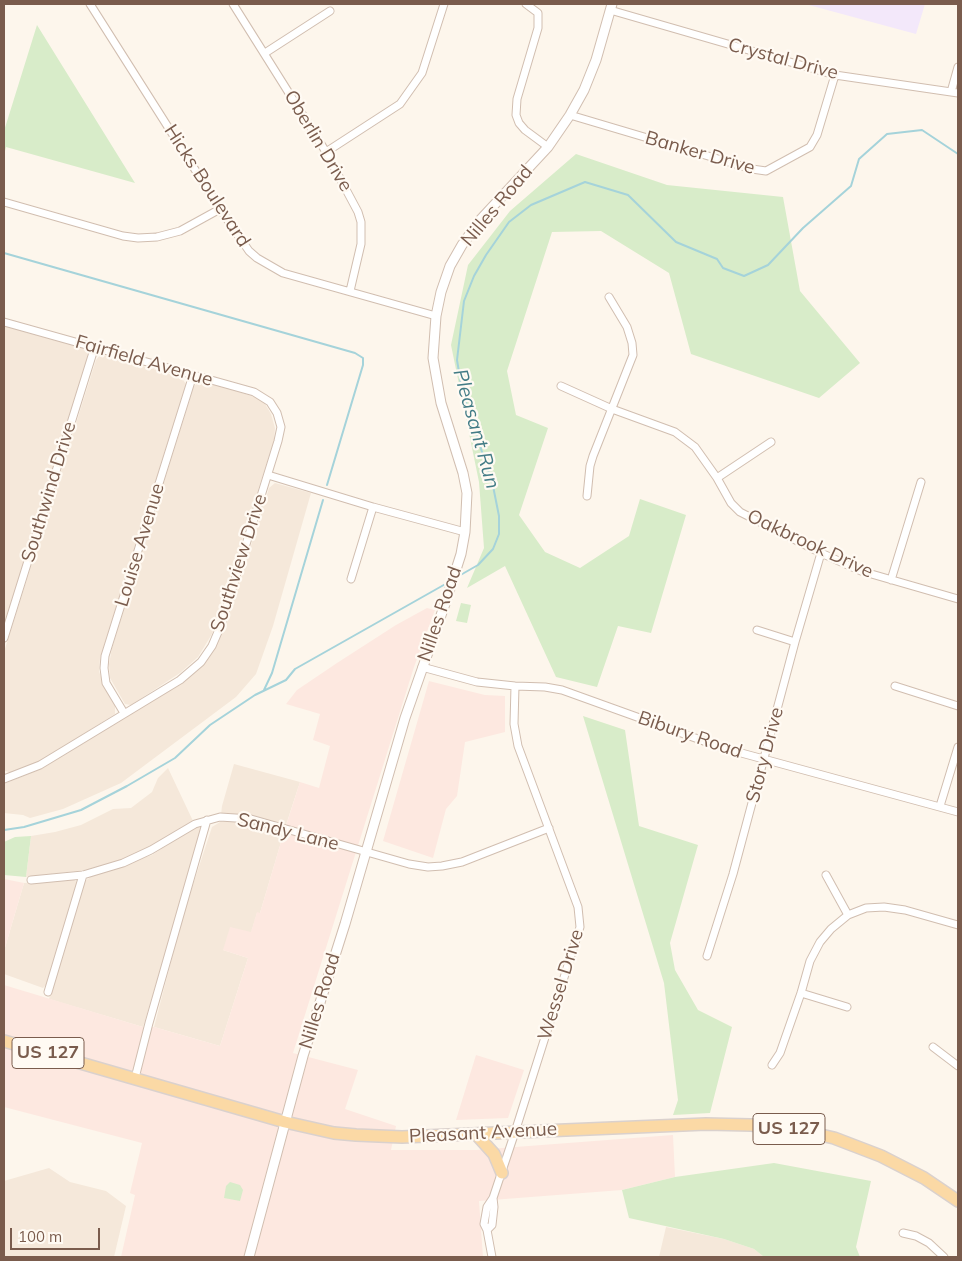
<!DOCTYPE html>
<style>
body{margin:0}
#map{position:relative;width:962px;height:1261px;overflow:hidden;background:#fdf6ec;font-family:Mulish,sans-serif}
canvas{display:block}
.frame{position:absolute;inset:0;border:5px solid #7a5c4d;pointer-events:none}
.scale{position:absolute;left:10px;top:1228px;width:90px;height:22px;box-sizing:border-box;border:2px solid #7a5c4d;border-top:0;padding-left:6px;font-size:15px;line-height:18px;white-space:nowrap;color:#7a5c4d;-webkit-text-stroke:4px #fffaf3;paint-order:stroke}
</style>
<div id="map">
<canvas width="962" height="1261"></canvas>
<div class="frame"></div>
<div class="scale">100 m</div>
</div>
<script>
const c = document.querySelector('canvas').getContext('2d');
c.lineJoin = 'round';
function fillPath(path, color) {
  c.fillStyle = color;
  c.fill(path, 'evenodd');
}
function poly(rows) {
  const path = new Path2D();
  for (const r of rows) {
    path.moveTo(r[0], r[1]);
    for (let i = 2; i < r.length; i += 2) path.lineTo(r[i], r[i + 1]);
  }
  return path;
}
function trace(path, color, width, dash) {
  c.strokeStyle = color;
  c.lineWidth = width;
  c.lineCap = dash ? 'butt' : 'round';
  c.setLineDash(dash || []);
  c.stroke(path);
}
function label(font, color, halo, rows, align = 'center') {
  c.font = font + ' Mulish,sans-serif';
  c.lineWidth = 4.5;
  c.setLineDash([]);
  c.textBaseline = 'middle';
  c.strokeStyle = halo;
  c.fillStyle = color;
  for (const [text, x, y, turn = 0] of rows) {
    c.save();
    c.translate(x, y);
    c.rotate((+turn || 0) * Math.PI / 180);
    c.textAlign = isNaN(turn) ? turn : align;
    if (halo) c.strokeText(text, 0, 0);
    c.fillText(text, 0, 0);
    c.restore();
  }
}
const residential = poly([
 [4,326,82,348,88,352,87,360,4,628],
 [101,354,181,377,186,384,100,658,99,671,104,687,115,706,115,714,42,760,12,773,5,771,4,768,4,652,96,360],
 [200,380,255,397,264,402,271,414,275,428,274,440,212,634,198,657,180,673,131,705,125,704,110,678,109,664,112,648,194,386],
 [275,483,311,493,273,626,256,674,236,697,121,783,63,809,30,818,23,815,4,813,4,784,43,768,184,681,208,658,225,628,269,488],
 [234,764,300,782,286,825,249,815,221,815,222,806],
 [168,768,193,821,154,846,124,860,85,870,26,877,31,836,55,832,81,825,113,809,131,808,152,792,158,778],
 [232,821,254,824,284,832,260,913,257,913,251,933,223,950,248,958,220,1046,154,1027,184,912,212,827,220,822],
 [199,827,202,828,200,837,143,1027,49,999,84,882,93,875,152,855,192,829],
 [73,879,77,882,77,886,46,985,43,988,4,974,4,951,24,883],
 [49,1168,70,1182,106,1191,126,1206,114,1257,4,1257,4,1181],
 [666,1227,724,1239,754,1249,764,1257,659,1257]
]);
const commercial = poly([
 [427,608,435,610,414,667,293,1053,358,1070,345,1109,396,1126,391,1150,476,1150,673,1135,675,1177,622,1190,479,1201,483,1257,121,1257,135,1195,130,1193,142,1143,4,1107,4,985,143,1027,154,1027,220,1046,248,958,223,950,230,927,251,932,257,912,260,913,284,832,300,782,319,788,330,746,313,740,320,714,286,704,297,690,337,663,396,625],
 [429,681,485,695,505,696,505,732,465,742,457,796,446,809,433,858,383,841],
 [4,879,24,883,4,951],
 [476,1055,524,1070,508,1118,456,1120]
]);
const education = poly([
 [805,4,925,4,916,34]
]);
const green = poly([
 [37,25,135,183,6,147,4,155,4,131],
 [576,154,667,185,783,197,800,291,860,363,819,398,691,354,669,273,601,231,552,232,507,371,516,415,548,428,519,515,545,552,580,568,629,536,640,499,686,515,651,633,618,626,597,687,556,677,505,566,467,588,484,548,479,482,451,345,468,265,510,211],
 [461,603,471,605,467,623,456,621],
 [583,716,625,730,639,826,698,845,670,943,675,970,698,1010,732,1027,710,1113,673,1115,678,1100,664,983],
 [31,836,26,877,4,875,4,842,15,837],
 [774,1163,871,1181,856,1247,860,1257,764,1257,754,1249,724,1239,629,1218,622,1190,675,1177],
 [230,1182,240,1185,243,1190,240,1201,224,1198,226,1186]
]);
const stream = poly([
 [4,253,355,353,363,358,363,365,327,485],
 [457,577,478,565,493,549,499,534,499,516,493,486,462,390,457,360,464,301,474,276,486,255,509,222,531,205,585,182,628,195,676,242,717,259,723,268,744,276,768,265,803,228,851,186,859,159,887,134,922,130,958,154],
 [264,690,272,673,323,500],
 [4,830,24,827,81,810,127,786,175,758,210,725,255,695,286,680,295,669,449,582]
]);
const minor = poly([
 [90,4,220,209,249,251,257,258,283,273,436,316],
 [233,4,326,152,358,212,361,222,361,244,350,291],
 [526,4,538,13,538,28,517,99,516,115,519,123,525,130,548,147],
 [610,10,835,75,958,93],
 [265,53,330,11],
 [951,92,958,67],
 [570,115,752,169,766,171,810,147,817,135,835,75],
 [326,152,400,104,422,73,444,4],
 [4,202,123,236,138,238,157,237,180,231,220,209],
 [4,322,254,392,270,402,277,413,281,427,278,441,221,625,212,646,201,662,180,680,40,765,4,779],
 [561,386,612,409,675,432,695,447,717,478,731,503,740,512,821,553,861,571,958,599],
 [268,475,373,507,465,532],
 [717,478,771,442],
 [587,496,590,466,593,456,633,355,632,343,627,327,609,297],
 [351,579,373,507],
 [891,580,921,482],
 [757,630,795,642],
 [4,638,95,346],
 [422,667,477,682,515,686,545,687,562,690,723,748,958,812],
 [895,686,958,706],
 [124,713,106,683,104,668,105,656,193,375],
 [940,806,958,747],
 [826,875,848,915],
 [31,880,83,875,123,863,151,850,195,824,220,817,251,819,409,864,428,867,442,866,462,862,549,828],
 [707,956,733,874,795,642,821,553],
 [48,992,83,875],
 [801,993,847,1007],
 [933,1047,958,1066],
 [772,1065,780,1053,801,993,810,961,820,942,831,929,848,915,866,908,884,907,905,910,958,925],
 [135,1078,149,1023,207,820],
 [487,1230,492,1225,494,1207,493,1198],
 [903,1233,916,1236,929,1243,944,1257],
 [492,1257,487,1230,484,1224,487,1207,493,1198,515,1132,580,927,578,907,518,746,514,724,515,686]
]);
const tertiary = poly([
 [249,1257,303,1056,345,924,405,718,446,601,461,554,465,532,467,493,463,473,441,403,433,358,436,316,441,292,450,266,462,245,481,219,548,147,570,115,584,90,596,60,612,4]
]);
const primary = poly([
 [4,1041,285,1122,334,1133,356,1135,402,1137,706,1124,751,1125,803,1131,834,1138,881,1156,924,1178,958,1201],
 [476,1134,494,1154,502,1173]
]);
const shields = [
 [48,1053,72],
 [789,1129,72]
];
const shieldNames = [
 ["US 127",48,1053],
 ["US 127",789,1129]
];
const streetNames = [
 ["Crystal Drive",783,59,15],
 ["Oberlin Drive",318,141,59],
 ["Banker Drive",700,153,16],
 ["Hicks Boulevard",207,186,57],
 ["Nilles Road",497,206,-50],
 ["Fairfield Avenue",144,361,16],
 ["Southwind Drive",49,492,-73],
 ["Oakbrook Drive",810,544,25],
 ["Louise Avenue",140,545,-73],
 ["Southview Drive",239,563,-72],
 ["Nilles Road",440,614,-71],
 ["Bibury Road",690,735,19],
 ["Story Drive",765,755,-75],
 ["Sandy Lane",288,832,14],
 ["Wessel Drive",561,985,-73],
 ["Nilles Road",320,1001,-73],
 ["Pleasant Avenue",483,1133,-3]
];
const waterNames = [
 ["Pleasant Run",476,429,74]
];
fillPath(residential, '#f5e8da');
fillPath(commercial, '#fde8e0');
fillPath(education, '#f3e8fa');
fillPath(green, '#d8ecc9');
trace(stream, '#a5d3da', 2);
trace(minor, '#d1beb0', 9);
trace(tertiary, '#d1beb0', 11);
trace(primary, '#dad1cd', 14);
trace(minor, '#fff', 7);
trace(tertiary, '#fff', 9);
trace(primary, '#fbd9a5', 11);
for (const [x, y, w] of shields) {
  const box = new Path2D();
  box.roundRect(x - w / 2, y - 15.5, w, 31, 4);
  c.fillStyle = '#fffaf3';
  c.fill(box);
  trace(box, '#7a5c4d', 1);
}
label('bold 18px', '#7a5c4d', null, shieldNames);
label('19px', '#7a5c4d', '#fffaf3', streetNames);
label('italic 20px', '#437c86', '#fffaf3', waterNames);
</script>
